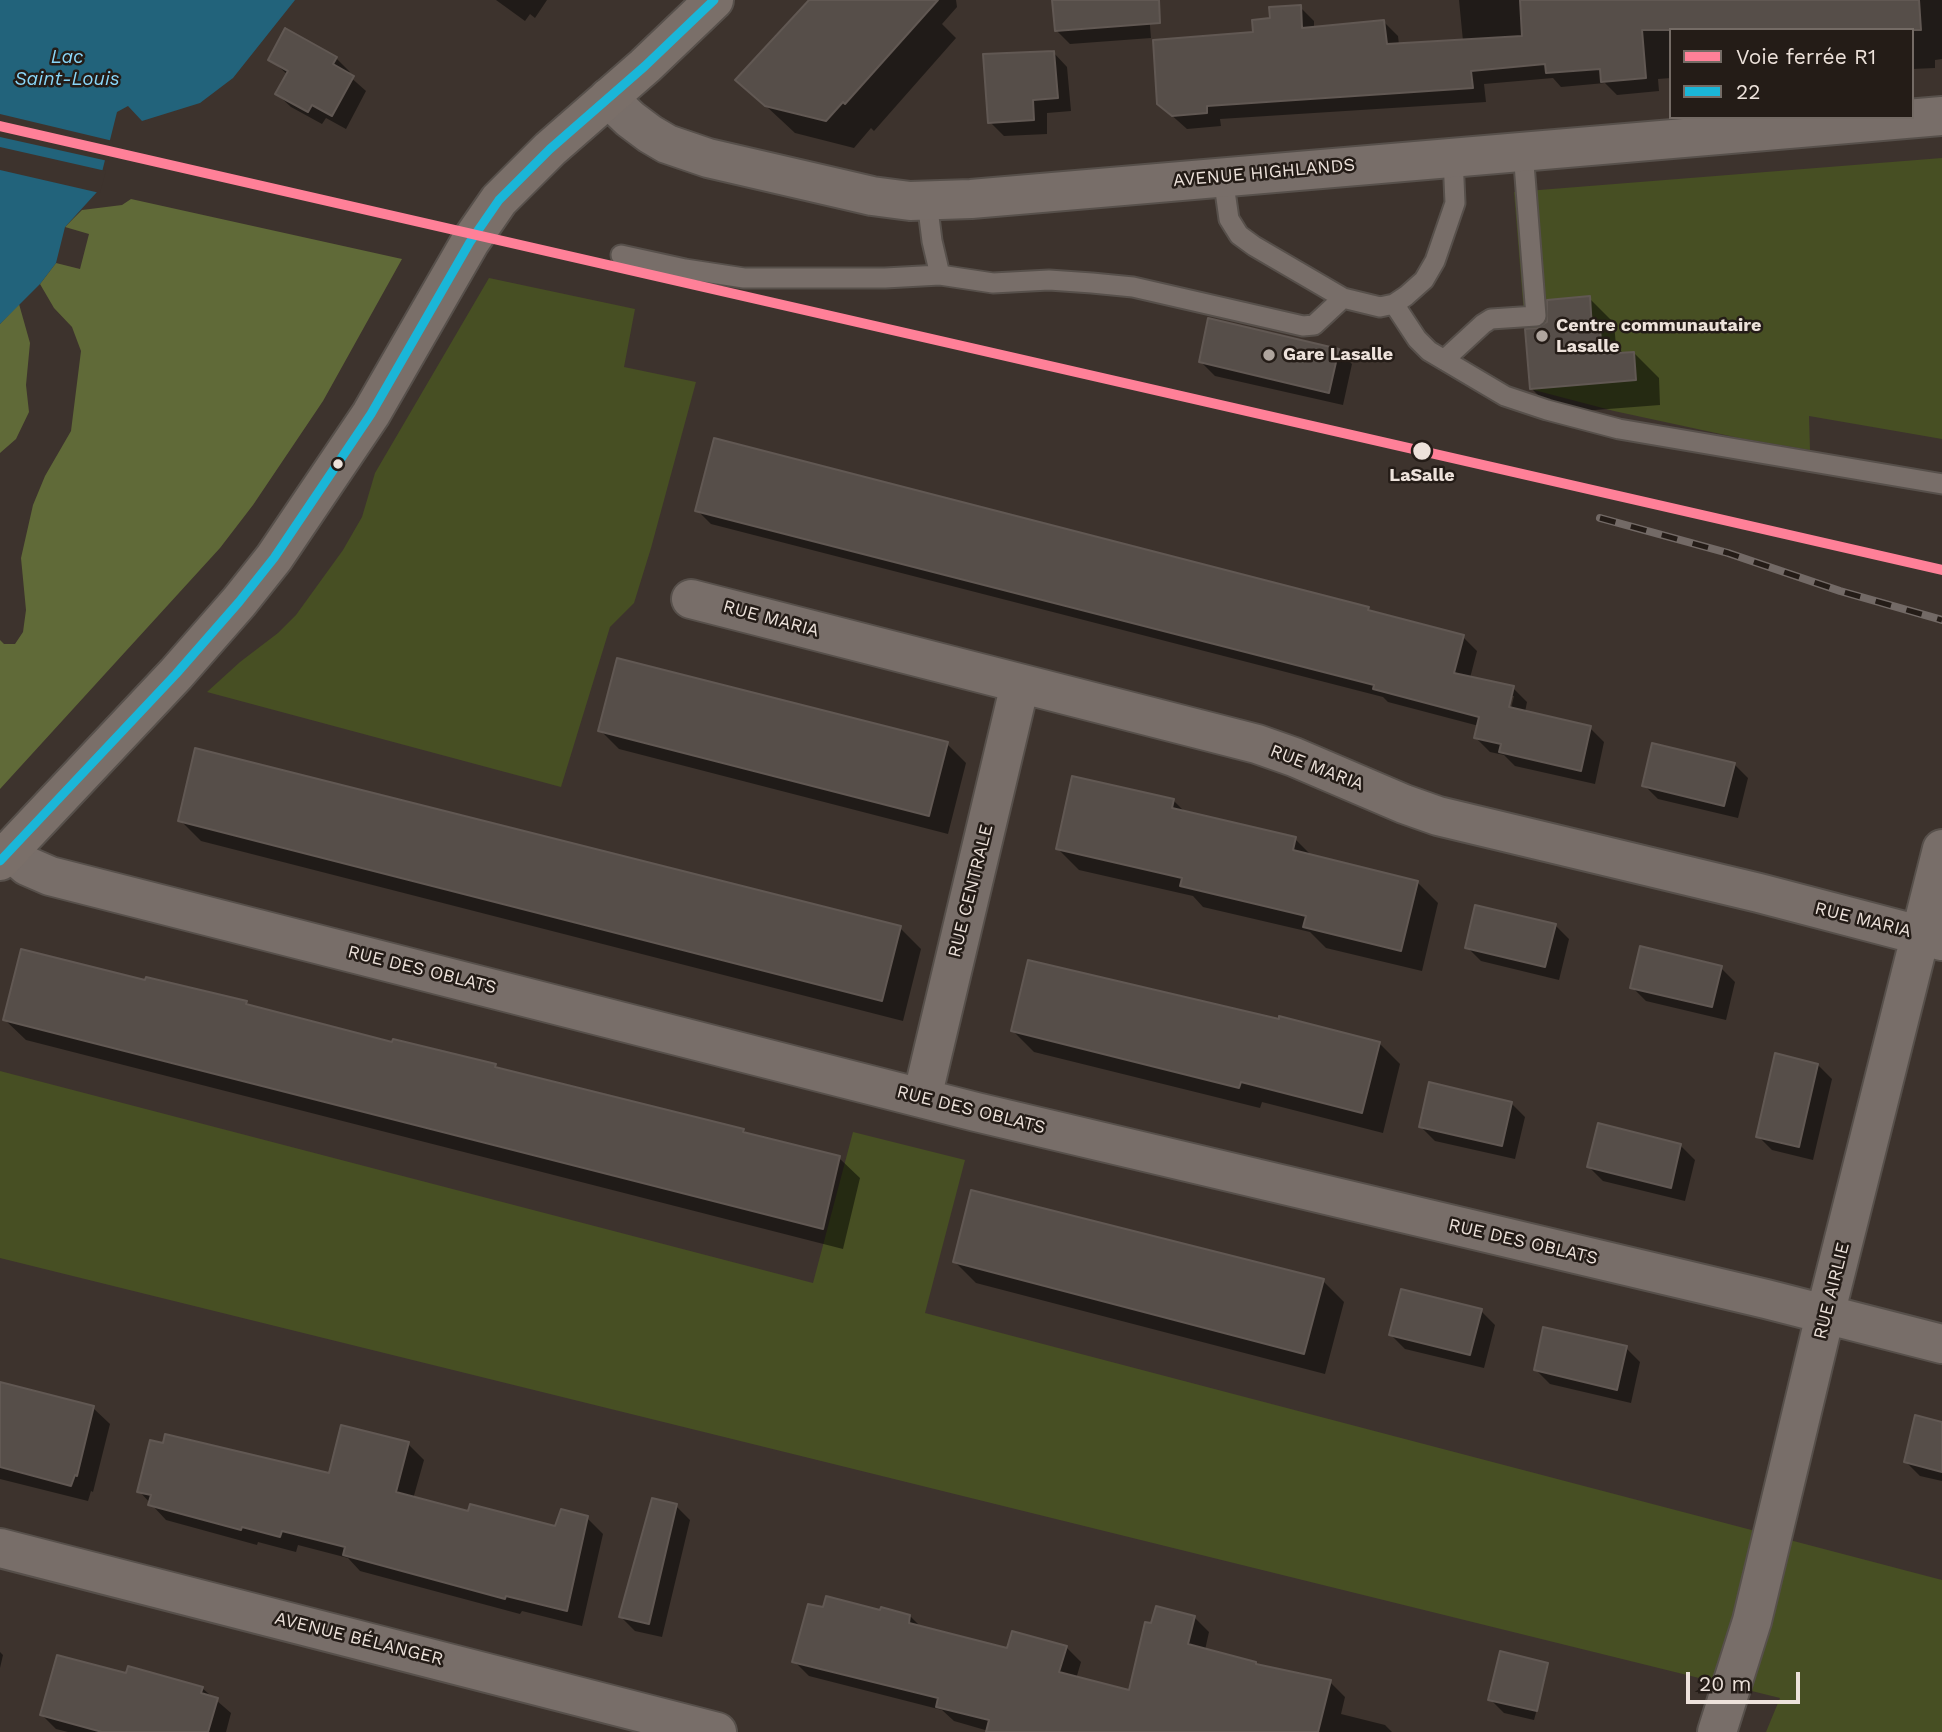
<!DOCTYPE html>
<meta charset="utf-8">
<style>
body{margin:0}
#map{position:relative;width:1942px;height:1732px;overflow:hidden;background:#3d332d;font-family:"Work Sans",sans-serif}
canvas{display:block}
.legend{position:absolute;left:1669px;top:28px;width:245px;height:91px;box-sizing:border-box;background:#241c17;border:2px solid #746b65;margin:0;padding:9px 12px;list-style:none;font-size:21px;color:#ede2db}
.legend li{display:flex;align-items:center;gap:14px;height:35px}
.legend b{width:35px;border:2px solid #746b65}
.scale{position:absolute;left:1686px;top:1672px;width:114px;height:32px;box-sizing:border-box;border:4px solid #ede2db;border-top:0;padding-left:9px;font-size:21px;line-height:24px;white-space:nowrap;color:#ede2db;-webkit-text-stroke:5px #241c17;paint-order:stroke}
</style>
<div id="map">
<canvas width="1942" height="1732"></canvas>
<ul class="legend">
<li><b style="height:9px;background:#ff8098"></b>Voie ferrée R1</li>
<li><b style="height:9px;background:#1ab6d8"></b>22</li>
</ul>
<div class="scale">20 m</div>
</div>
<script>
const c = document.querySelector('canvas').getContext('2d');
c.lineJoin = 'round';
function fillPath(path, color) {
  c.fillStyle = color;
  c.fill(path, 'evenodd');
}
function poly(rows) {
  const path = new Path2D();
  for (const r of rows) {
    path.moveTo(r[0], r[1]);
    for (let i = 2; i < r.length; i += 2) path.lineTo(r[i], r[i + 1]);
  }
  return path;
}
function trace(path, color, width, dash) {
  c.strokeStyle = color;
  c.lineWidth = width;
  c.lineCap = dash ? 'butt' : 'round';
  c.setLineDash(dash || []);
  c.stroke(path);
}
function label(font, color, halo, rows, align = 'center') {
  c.font = font + ' "Work Sans",sans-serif';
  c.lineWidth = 5;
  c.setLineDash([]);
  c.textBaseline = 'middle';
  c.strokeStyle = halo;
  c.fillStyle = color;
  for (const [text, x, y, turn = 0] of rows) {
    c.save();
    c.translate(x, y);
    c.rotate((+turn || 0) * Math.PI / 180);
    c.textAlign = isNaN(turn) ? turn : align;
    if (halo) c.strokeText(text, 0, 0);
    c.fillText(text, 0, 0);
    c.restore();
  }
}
const green = poly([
 [1942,158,1942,439,1809,416,1810,450,1739,438,1614,411,1530,389,1514,192],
 [489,278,635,309,624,367,696,382,651,548,634,603,610,627,561,787,207,692,240,662,278,633,296,615,343,550,362,517,375,473],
 [0,1071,813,1283,853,1132,965,1160,925,1313,1942,1580,1942,1732,1766,1732,1780,1698,0,1258]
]);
const forest = poly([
 [131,199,402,259,323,401,253,505,220,548,0,789,0,640,4,644,15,644,23,632,26,610,21,558,33,505,45,476,71,431,81,351,72,327,54,308,40,284,56,263,80,269,89,234,65,227,82,210,122,205],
 [19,304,30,343,26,385,29,412,16,439,0,453,0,324]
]);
const water = poly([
 [0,0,295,0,233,78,200,103,142,121,128,106,117,112,97,192,65,227,56,263,40,284,0,324]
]);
const pier = poly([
 [0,114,113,141,108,161,0,137],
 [0,147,106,171,100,193,0,170]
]);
const shadow = poly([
 [496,0,547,0,535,18,530,14,525,21],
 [811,0,956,0,957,7,942,24,956,38,874,131,871,128,854,148,795,133,738,80],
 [1054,0,1148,0,1151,38,1070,44,1056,30],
 [1459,0,1942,0,1942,59,1935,60,1935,68,1912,69,1912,30,1671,30,1671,78,1658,79,1659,91,1617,95,1605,83,1561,87,1553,78,1484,84,1486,102,1220,119,1221,126,1187,129,1159,104,1272,20,1300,7,1314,21,1314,28,1384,22,1398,36,1399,45,1463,41],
 [1053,52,1067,67,1071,111,1047,113,1047,134,1004,136,990,122],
 [336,58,350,72,348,75,366,91,346,129,326,118,322,124,291,107,277,94,288,75,270,59],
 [1589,298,1614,323,1616,346,1624,354,1634,353,1659,378,1660,405,1556,413,1531,388,1538,330],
 [1338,350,1352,364,1343,405,1215,376,1201,362],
 [697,510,1368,609,1372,613,1463,637,1477,651,1470,678,1513,688,1527,702,1525,712,1590,728,1604,742,1595,784,1515,766,1504,755,1490,752,1476,738,1479,726,1388,702,1383,697,711,524],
 [1510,696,1514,696,1509,716,1506,715],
 [600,730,947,744,966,763,948,834,619,749],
 [1734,764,1748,778,1738,818,1658,799,1644,785],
 [1173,800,1186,813,1295,839,1313,857,1417,882,1438,903,1422,971,1326,948,1310,932,1203,907,1193,896,1079,870,1058,849],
 [180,820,900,928,921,949,903,1021,201,841],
 [1555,925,1569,939,1559,980,1481,961,1467,947],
 [1721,968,1735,982,1726,1020,1646,1001,1632,987],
 [147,982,246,1003,251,1007,393,1044,495,1066,499,1070,743,1130,748,1135,839,1158,860,1178,843,1249,26,1040,5,1020],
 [1280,1021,1379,1043,1400,1064,1383,1133,1262,1102,1260,1108,1034,1052,1013,1031],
 [1818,1065,1832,1079,1813,1160,1772,1150,1758,1136],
 [1511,1103,1525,1117,1515,1159,1435,1141,1421,1127],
 [1681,1146,1695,1160,1685,1201,1603,1181,1589,1167],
 [955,1262,1323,1281,1344,1302,1325,1374,976,1283],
 [1481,1311,1495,1325,1484,1368,1405,1349,1391,1335],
 [1626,1348,1640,1362,1631,1403,1550,1384,1536,1370],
 [0,1383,93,1408,110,1424,93,1492,91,1491,88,1501,0,1479],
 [1942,1424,1942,1481,1920,1476,1906,1462],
 [408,1444,424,1460,413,1499,469,1513,556,1529,587,1518,603,1534,582,1626,522,1611,520,1614,360,1571,348,1558,298,1545,296,1552,258,1542,257,1545,166,1520,139,1491,331,1475],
 [676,1506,690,1520,662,1637,635,1631,621,1617],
 [824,1610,881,1612,910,1616,921,1627,1008,1650,1066,1647,1081,1662,1076,1679,1130,1692,1194,1617,1209,1632,1205,1650,1258,1666,1330,1682,1345,1697,1341,1714,1385,1725,1392,1732,992,1732,954,1721,942,1710,809,1676,794,1661],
 [0,1652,3,1655,0,1668],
 [1532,1661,1546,1675,1534,1720,1504,1713,1490,1699],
 [127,1675,202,1688,231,1713,226,1732,68,1732,56,1729,42,1715]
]);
const building = poly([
 [809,0,938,0,845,104,843,102,826,121,765,106,735,80,809,0],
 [1052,0,1159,0,1160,23,1055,31,1052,0],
 [1520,0,1919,0,1921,30,1642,30,1646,78,1601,82,1600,69,1546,73,1545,64,1471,71,1473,88,1207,106,1207,113,1172,116,1157,104,1153,40,1253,32,1252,20,1270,18,1269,7,1301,5,1302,28,1384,20,1387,44,1522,36,1520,0],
 [285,28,337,57,333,64,354,76,332,116,312,105,308,112,275,94,288,71,268,60,285,28],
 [1054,51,1058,98,1033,100,1034,120,988,123,983,54,1054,51],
 [1590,296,1592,329,1600,328,1602,354,1634,352,1636,380,1530,389,1525,329,1537,328,1547,322,1547,300,1590,296],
 [1208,318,1339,349,1329,393,1199,362,1208,318],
 [714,438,1369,607,1368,610,1464,635,1454,673,1514,686,1509,707,1591,726,1581,771,1499,752,1501,744,1474,738,1479,717,1373,689,1374,685,695,511,714,438],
 [617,658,948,742,929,816,598,731,617,658],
 [1652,743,1735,763,1724,806,1642,786,1652,743],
 [195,748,901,926,882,1001,178,821,195,748],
 [1072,776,1174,799,1172,808,1296,837,1293,850,1418,881,1401,951,1303,927,1306,916,1180,886,1182,878,1056,849,1072,776],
 [1475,905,1556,924,1545,967,1465,948,1475,905],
 [1640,946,1722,966,1712,1007,1630,988,1640,946],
 [21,949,145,980,146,977,247,1001,246,1004,392,1042,393,1039,496,1064,495,1067,744,1129,743,1132,840,1156,823,1229,3,1020,21,949],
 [1028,960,1279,1019,1279,1016,1380,1042,1362,1113,1241,1082,1239,1088,1011,1031,1028,960],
 [1775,1053,1818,1064,1799,1147,1756,1137,1775,1053],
 [1429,1082,1512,1102,1502,1146,1419,1127,1429,1082],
 [1598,1123,1681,1144,1671,1188,1587,1167,1598,1123],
 [971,1190,1324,1279,1304,1354,953,1262,971,1190],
 [1401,1289,1482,1309,1470,1355,1389,1335,1401,1289],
 [1543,1327,1627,1346,1617,1390,1534,1370,1543,1327],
 [0,1382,94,1406,77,1476,75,1475,71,1486,0,1467,0,1382],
 [1915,1415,1942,1422,1942,1472,1904,1462,1915,1415],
 [341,1425,409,1442,396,1492,468,1511,470,1504,555,1526,561,1509,588,1516,567,1611,506,1596,505,1599,343,1555,345,1547,282,1531,280,1537,242,1527,241,1530,148,1505,151,1495,137,1492,150,1440,163,1443,165,1434,329,1473,341,1425],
 [652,1498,677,1504,649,1624,619,1617,652,1498],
 [826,1596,880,1610,881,1607,910,1615,909,1623,1007,1648,1012,1631,1067,1646,1059,1672,1129,1690,1145,1622,1151,1623,1156,1606,1195,1616,1188,1644,1256,1662,1256,1664,1331,1680,1318,1732,986,1732,989,1720,936,1707,938,1698,792,1662,808,1604,823,1607,826,1596],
 [1500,1651,1548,1663,1537,1711,1488,1700,1500,1651],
 [57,1655,126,1673,128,1666,203,1687,201,1693,218,1698,208,1732,102,1732,40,1715,57,1655]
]);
const service = poly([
 [1223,177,1229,219,1239,235,1254,246,1343,298,1380,307,1394,304,1406,296,1424,280,1435,261,1455,203,1453,157],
 [927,201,932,241,940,275],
 [621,255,685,269,744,278,885,278,940,275,993,283,1049,280,1092,283,1133,287,1303,326,1314,325,1343,298],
 [1394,304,1417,339,1429,351,1505,396,1547,410,1619,429,1942,484],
 [1444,360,1483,324,1491,319,1536,316,1523,151]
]);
const minor = poly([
 [608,98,630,119,650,134,667,144,708,158,872,196,910,201,971,199,1942,116],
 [691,599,1257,744,1294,757,1404,804,1438,816,1759,893,1942,941],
 [10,851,27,866,50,876,976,1112,1766,1299,1942,1344],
 [922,1098,1020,684],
 [0,1548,717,1732],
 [1717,1732,1752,1621,1825,1315,1942,849]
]);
const secondary = poly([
 [0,861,176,674,239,602,274,558,371,414,470,242,499,200,550,149,645,66,714,0]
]);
const rail = poly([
 [1600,518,1728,553,1840,591,1942,620]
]);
const bus1 = poly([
 [0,861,176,674,239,602,274,558,371,414,470,242,499,200,550,149,645,66,714,0]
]);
const rail1 = poly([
 [0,126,1942,570]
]);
const markers = [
 [1542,336,7,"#afa59e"],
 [1269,355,7,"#afa59e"],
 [1422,451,10,"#ede2db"],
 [338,464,6,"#ede2db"]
];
const streetNames = [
 ["AVENUE HIGHLANDS",1264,173,-5],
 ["RUE MARIA",771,619,15],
 ["RUE MARIA",1317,768,21],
 ["RUE CENTRALE",971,891,-76],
 ["RUE MARIA",1863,920,14],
 ["RUE DES OBLATS",422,970,14],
 ["RUE DES OBLATS",971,1110,14],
 ["RUE DES OBLATS",1523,1242,13],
 ["RUE AIRLIE",1832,1291,-76],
 ["AVENUE BÉLANGER",359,1639,14]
];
const poiNames = [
 ["Centre communautaire",1556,326],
 ["Lasalle",1556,347],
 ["Gare Lasalle",1283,355]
];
const stopNames = [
 ["LaSalle",1422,476]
];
const waterNames = [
 ["Lac",67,57],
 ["Saint-Louis",67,79]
];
fillPath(green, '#474f23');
fillPath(forest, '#606a38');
fillPath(water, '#22637b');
fillPath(pier, '#3d332d');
fillPath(shadow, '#0007');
fillPath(building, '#564e49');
trace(building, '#615853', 2);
trace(service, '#57504b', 23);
trace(minor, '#57504b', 42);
trace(secondary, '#57504b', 42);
trace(service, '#786e69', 19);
trace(minor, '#786e69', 38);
trace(secondary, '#7a6f69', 38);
trace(rail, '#736a66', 8);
trace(rail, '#241c17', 5, [16]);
trace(bus1, '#1ab6d8', 9);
trace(rail1, '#ff8098', 10);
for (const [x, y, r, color] of markers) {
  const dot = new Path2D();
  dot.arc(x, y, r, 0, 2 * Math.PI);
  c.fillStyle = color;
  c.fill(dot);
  trace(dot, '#241c17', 2.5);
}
label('18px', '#ede2db', '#241c17', streetNames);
label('bold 18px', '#ede2db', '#241c17', poiNames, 'left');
label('bold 18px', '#ede2db', '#241c17', stopNames);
label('italic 19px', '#8ad7f9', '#241c17', waterNames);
</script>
